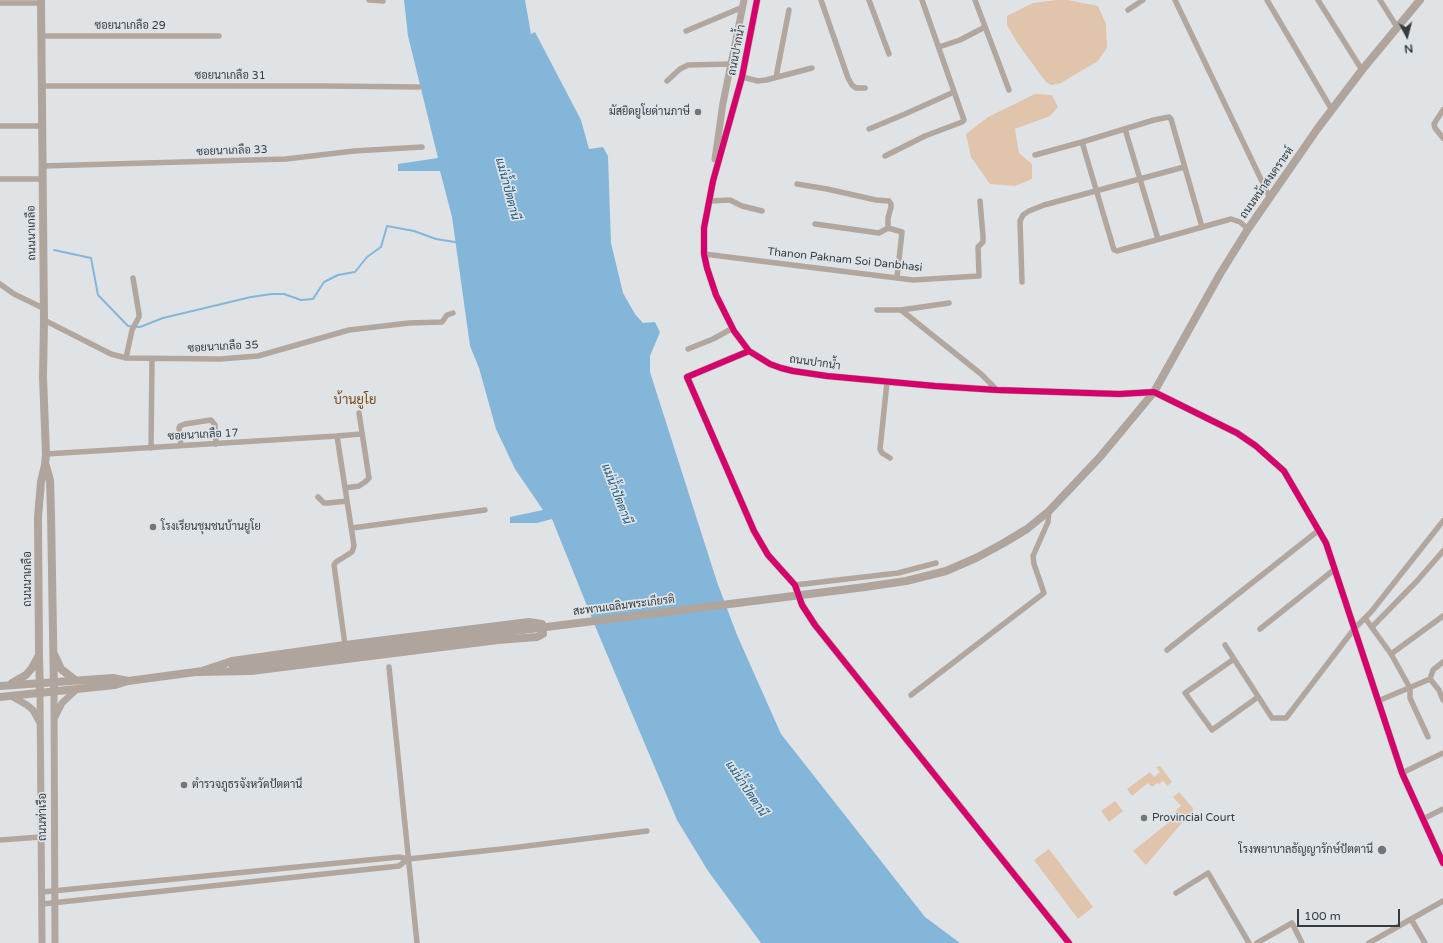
<!DOCTYPE html>
<meta charset="utf-8">
<style>
body{margin:0}
#map{position:relative;width:1443px;height:943px;overflow:hidden;background:#e0e3e6;font-family:"Varela Round",sans-serif}
canvas{display:block}
.north{position:absolute;left:1387px;top:16px;width:40px;height:40px;-webkit-text-stroke:3px #dce4ea;paint-order:stroke;rotate:173deg;font-size:11px;font-weight:700;line-height:16px;text-align:center;color:#383b3d}
.north::after{content:'';display:block;margin:auto;width:14px;height:18px;background:#383b3d;clip-path:polygon(50% 0,100% 100%,50% 72%,0 100%)}
.scale{position:absolute;left:1297px;top:909px;width:103px;height:18px;box-sizing:border-box;border:2px solid #383b3d;border-top:0;padding-left:5px;font-size:12px;line-height:14px;white-space:nowrap;color:#383b3d;-webkit-text-stroke:3px #dce4ea;paint-order:stroke}
</style>
<div id="map">
<canvas width="1443" height="943"></canvas>
<div class="north">N</div>
<div class="scale">100 m</div>
</div>
<script>
const c = document.querySelector('canvas').getContext('2d');
c.lineJoin = 'round';
function fillPath(path, color) {
  c.fillStyle = color;
  c.fill(path, 'evenodd');
}
function poly(rows) {
  const path = new Path2D();
  for (const r of rows) {
    path.moveTo(r[0], r[1]);
    for (let i = 2; i < r.length; i += 2) path.lineTo(r[i], r[i + 1]);
  }
  return path;
}
function trace(path, color, width, dash) {
  c.strokeStyle = color;
  c.lineWidth = width;
  c.lineCap = dash ? 'butt' : 'round';
  c.setLineDash(dash || []);
  c.stroke(path);
}
function label(font, color, halo, rows, align = 'center') {
  c.font = font + ' "Varela Round",Sarabun,sans-serif';
  c.lineWidth = 3.5;
  c.setLineDash([]);
  c.textBaseline = 'middle';
  c.strokeStyle = halo;
  c.fillStyle = color;
  for (const [text, x, y, turn = 0] of rows) {
    c.save();
    c.translate(x, y);
    c.rotate((+turn || 0) * Math.PI / 180);
    c.textAlign = isNaN(turn) ? turn : align;
    if (halo) c.strokeText(text, 0, 0);
    c.fillText(text, 0, 0);
    c.restore();
  }
}
const green = poly([
 [1057,0,1068,0,1098,6,1106,24,1107,48,1098,61,1061,83,1051,85,1046,82,1018,44,1007,25,1007,16,1033,3],
 [1035,94,1052,95,1058,107,1050,116,1015,129,1019,153,1032,164,1032,179,1015,186,990,184,971,157,966,134,988,117],
 [1160,766,1172,782,1167,786,1163,781,1159,784,1157,783,1152,787,1148,783,1132,796,1127,789,1150,772,1154,777,1160,772,1156,767],
 [1179,792,1193,808,1193,810,1146,865,1133,851,1178,815,1175,811,1181,806,1173,797],
 [1115,801,1123,811,1109,822,1101,811],
 [1049,849,1093,907,1078,919,1034,860]
]);
const water = poly([
 [404,0,525,0,531,34,535,32,581,120,589,149,603,147,608,156,611,243,623,293,635,314,643,323,655,322,660,332,650,356,650,372,717,582,737,635,781,734,925,917,960,943,761,943,708,871,677,820,598,633,552,519,537,523,510,523,510,517,543,510,515,469,496,429,479,368,470,346,452,217,440,171,398,171,398,164,438,158,408,36]
]);
const stream = poly([
 [54,250,91,258,98,295,128,326,140,327,163,318,251,297,272,294,284,294,301,300,313,299,324,282,338,275,355,272,367,257,381,247,387,226,414,231,436,239,455,242]
]);
const minor = poly([
 [369,0,383,1],
 [821,0,848,78,852,85,856,88,865,88],
 [869,0,889,54],
 [975,0,1009,90],
 [1175,0,1270,198],
 [1267,0,1332,110],
 [1318,0,1362,70],
 [1380,0,1397,27],
 [0,3,41,3],
 [1128,10,1143,0],
 [686,31,743,7],
 [41,36,219,36],
 [939,47,960,40,985,27],
 [742,77,758,81,766,80,812,68],
 [776,77,789,10],
 [667,81,680,69,688,65,731,64],
 [41,86,326,86,419,87],
 [1443,110,1434,124,1435,128,1443,138],
 [0,126,41,126],
 [869,129,905,114,954,92],
 [1125,129,1158,239],
 [1082,142,1114,250,1117,251,1231,219,1240,222,1248,229],
 [1035,155,1082,142,1154,120,1169,117,1171,119,1202,227],
 [885,156,925,136,962,122,964,120,922,0],
 [42,166,286,159,354,151,422,147],
 [0,179,42,179],
 [797,184,827,189,876,200,889,201,891,204,891,207,888,218,888,228,902,232,897,277],
 [709,201,730,200,742,206,762,211],
 [815,224,879,233,888,228],
 [704,254,913,280,979,276,978,247,983,242,983,236,980,201],
 [1022,282,1020,221,1023,215,1029,211,1044,205,1184,167],
 [0,284,14,294,43,308],
 [877,310,901,310,981,374,997,390],
 [901,310,949,303],
 [44,320,111,354,126,358,220,359,258,356,349,330,409,323,442,322,447,315,453,313],
 [688,349,713,339,733,328],
 [126,358,132,330,139,317,139,314,133,278],
 [887,382,880,449,882,453,890,458],
 [337,436,354,546,352,552,336,562,334,565,345,645],
 [181,446,179,428,180,426,185,424,211,420,215,425,216,444],
 [151,448,152,359],
 [46,454,337,436,361,434],
 [345,488,359,486,365,482,369,478,359,413],
 [318,497,324,503,328,503,347,501],
 [352,528,485,510],
 [795,585,898,573,936,563],
 [1365,618,1391,654,1410,688,1410,698,1428,737],
 [1372,627,1417,581,1443,551],
 [1260,629,1335,569],
 [1225,645,1272,718,1286,718,1354,629,1371,612,1443,521],
 [1167,650,1319,530],
 [1391,654,1443,616],
 [1234,659,1185,693,1212,730,1258,697],
 [389,667,417,943],
 [1430,679,1439,690,1443,700],
 [911,695,1044,593,1034,564,1033,556,1048,522,1049,511],
 [1378,701,1430,679,1433,670,1443,662],
 [1402,773,1443,753],
 [1423,819,1443,809],
 [0,840,41,837],
 [42,892,399,857,408,859,511,848,647,831],
 [1176,893,1208,873,1249,943],
 [42,904,399,866,408,859],
 [1411,919,1425,943],
 [1257,943,1292,923,1302,943],
 [1369,943,1443,901]
]);
const tertiary = poly([
 [757,0,742,77,713,181,704,228,704,254,707,268,716,295,734,331,749,351,770,364,781,368,793,371,827,376,935,386,997,390,1119,394,1154,392,1237,433,1256,446,1284,471,1326,543,1402,773,1443,863],
 [715,159,723,103,744,0],
 [749,351,687,377,754,531,768,555,795,585,802,605,815,625,1069,943],
 [54,692,55,943],
 [40,693,42,943],
 [11,696,27,705,33,710,40,723],
 [55,717,62,703,77,689]
]);
const secondary = poly([
 [46,466,50,480,51,514,54,692],
 [865,587,906,581,946,571,976,558,1002,544,1027,529,1049,511,1100,457,1154,392,1220,274,1248,229,1318,128,1362,70,1420,0],
 [529,622,542,624,543,634,537,637,498,640,251,671,199,672,232,661,345,645,529,622],
 [54,654,61,669,75,680],
 [233,667,387,647],
 [12,683,26,675,32,668,38,657],
 [0,686,113,678,128,681],
 [40,693,39,656,38,517,41,482,45,465,46,454,43,377,44,320,41,0],
 [0,697,115,685,128,681,203,671]
]);
const secondaryBridge = poly([
 [387,647,865,587]
]);
const cycleway = poly([
 [757,0,742,77,713,181,704,228,704,254,707,268,716,295,734,331,749,351,770,364,781,368,793,371,827,376,935,386,997,390,1119,394,1154,392,1237,433,1256,446,1284,471,1326,543,1402,773,1443,863],
 [749,351,687,377,754,531,768,555,795,585,802,605,815,625,1069,943]
]);
const markers = [
 [698,112,4,"#737678"],
 [153,527,4,"#737678"],
 [184,785,4,"#737678"],
 [1144,818,4,"#737678"],
 [1382,850,5,"#737678"]
];
const streetNames = [
 ["ซอยนาเกลือ 29",130,26],
 ["ถนนปากน้ำ",737,50,-79],
 ["ซอยนาเกลือ 31",230,76],
 ["ซอยนาเกลือ 33",232,151,-2],
 ["ถนนหน้าสงเคราะห์",1267,183,-55],
 ["ถนนนาเกลือ",32,233,-91],
 ["Thanon Paknam Soi Danbhasi",845,260,6],
 ["ซอยนาเกลือ 35",223,347,-3],
 ["ถนนปากน้ำ",815,363,8],
 ["ซอยนาเกลือ 17",203,435,-3],
 ["ถนนนาเกลือ",28,579,-90],
 ["สะพานเฉลิมพระเกียรติ",624,606,-7],
 ["ถนนท่าเรือ",43,817,-90]
];
const poiNames = [
 ["มัสยิดยูโยด่านภาษี",690,112,"right"],
 ["โรงเรียนชุมชนบ้านยูโย",161,527],
 ["ตำรวจภูธรจังหวัดปัตตานี",192,785],
 ["Provincial Court",1152,818],
 ["โรงพยาบาลธัญญารักษ์ปัตตานี",1373,850,"right"]
];
const waterNames = [
 ["แม่น้ำปัตตานี",507,189,75],
 ["แม่น้ำปัตตานี",616,494,69],
 ["แม่น้ำปัตตานี",746,789,56]
];
const quarterNames = [
 ["บ้านยูโย",355,401]
];
fillPath(green, '#e1c4ac');
fillPath(water, '#84b6da');
trace(stream, '#84b6da', 2);
trace(minor, '#b1a79f', 5.5);
trace(tertiary, '#b1a79f', 7);
trace(secondary, '#afa59c', 8);
trace(secondaryBridge, '#afa59c', 8);
trace(cycleway, '#d6006c', 6);
for (const [x, y, r, color] of markers) {
  const dot = new Path2D();
  dot.arc(x, y, r, 0, 2 * Math.PI);
  c.fillStyle = color;
  c.fill(dot);
  trace(dot, '#dce4ea', 1.5);
}
label('11px', '#383b3d', '#dce4ea', streetNames);
label('11px', '#383b3d', '#dce4ea', poiNames, 'left');
label('italic 12px', '#24587b', '#dce4ea', waterNames);
label('13px', '#7f480e', '#dce4ea', quarterNames);
</script>
